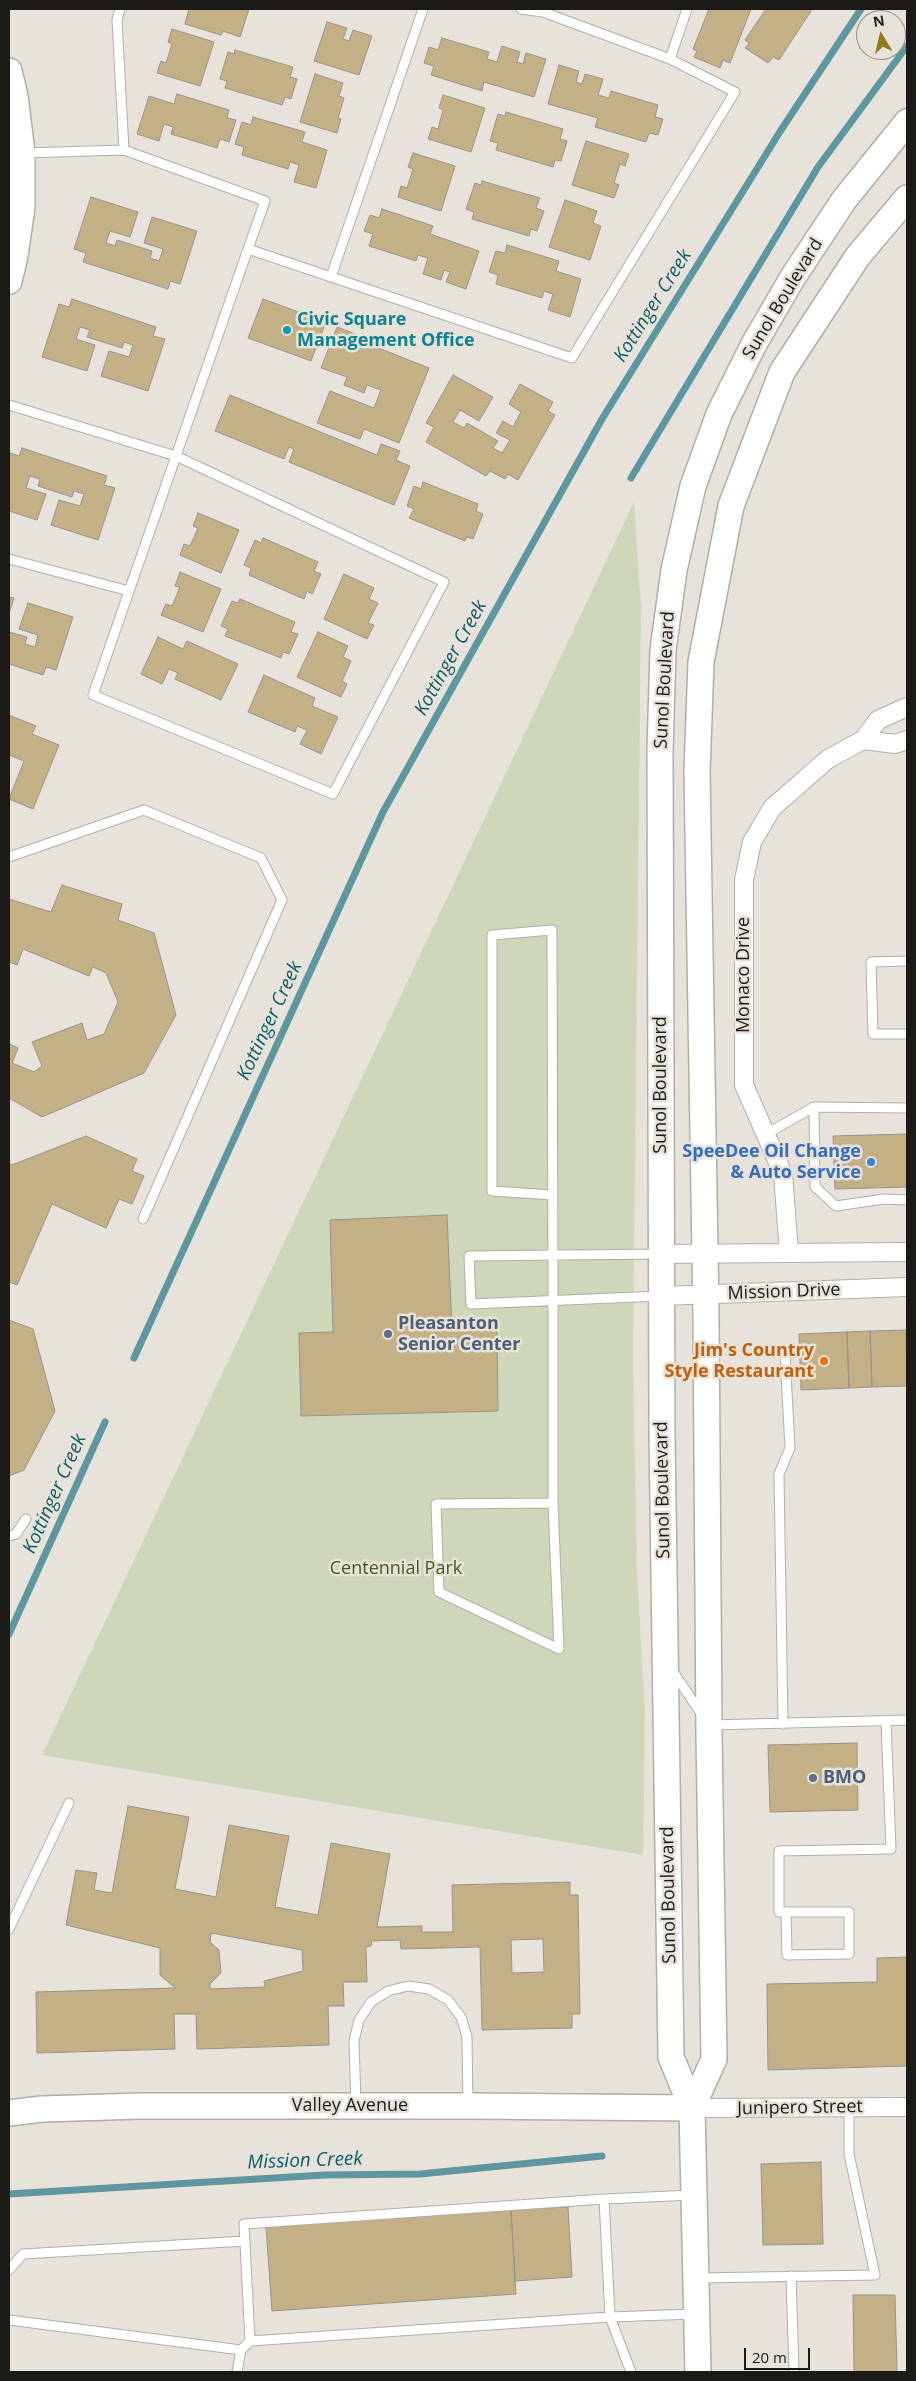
<!DOCTYPE html>
<style>
body{margin:0}
#map{position:relative;width:916px;height:2381px;overflow:hidden;background:#e7e3da;font-family:"Open Sans",sans-serif}
canvas{display:block}
.frame{position:absolute;inset:0;border:10px solid #1b1a16;pointer-events:none}
.north{position:absolute;left:856px;top:10px;width:50px;height:50px;box-sizing:border-box;background:#e7e3da;border:1px solid #95938c;border-radius:50%;rotate:351deg;font-size:14px;font-weight:700;line-height:20px;text-align:center;color:#1b1a16}
.north::after{content:'';display:block;margin:auto;width:18px;height:22px;background:#91791f;clip-path:polygon(50% 0,100% 100%,50% 72%,0 100%)}
.scale{position:absolute;left:744px;top:2348px;width:66px;height:22px;box-sizing:border-box;border:2px solid #1b1a16;border-top:0;padding-left:6px;font-size:15px;line-height:18px;white-space:nowrap;color:#1b1a16;-webkit-text-stroke:4px #e7e3da;paint-order:stroke}
</style>
<div id="map">
<canvas width="916" height="2381"></canvas>
<div class="frame"></div>
<div class="north">N</div>
<div class="scale">20 m</div>
</div>
<script>
const c = document.querySelector('canvas').getContext('2d');
c.lineJoin = 'round';
function fillPath(path, color) {
  c.fillStyle = color;
  c.fill(path, 'evenodd');
}
function poly(rows) {
  const path = new Path2D();
  for (const r of rows) {
    path.moveTo(r[0], r[1]);
    for (let i = 2; i < r.length; i += 2) path.lineTo(r[i], r[i + 1]);
  }
  return path;
}
function trace(path, color, width, dash) {
  c.strokeStyle = color;
  c.lineWidth = width;
  c.lineCap = dash ? 'butt' : 'round';
  c.setLineDash(dash || []);
  c.stroke(path);
}
function label(font, color, halo, rows, align = 'center') {
  c.font = font + ' "Open Sans",sans-serif';
  c.lineWidth = 5;
  c.setLineDash([]);
  c.textBaseline = 'middle';
  c.strokeStyle = halo;
  c.fillStyle = color;
  for (const [text, x, y, turn = 0] of rows) {
    c.save();
    c.translate(x, y);
    c.rotate((+turn || 0) * Math.PI / 180);
    c.textAlign = isNaN(turn) ? turn : align;
    if (halo) c.strokeText(text, 0, 0);
    c.fillText(text, 0, 0);
    c.restore();
  }
}
const green = poly([
 [634,502,641,607,633,1358,637,1571,645,1715,643,1855,42,1755]
]);
const stream = poly([
 [631,478,818,167,907,46],
 [134,1358,383,812,602,419,781,130,861,9],
 [9,1634,105,1422],
 [9,2194,324,2175,420,2174,602,2156]
]);
const building = poly([
 [189,9,249,9,240,37,223,31,221,35,185,24,189,9],
 [709,9,751,9,730,63,723,60,720,68,694,57,697,51,693,49,709,9],
 [766,9,809,9,811,11,779,60,773,57,768,63,745,48,749,43,745,40,766,9],
 [327,22,347,28,343,39,349,41,353,30,372,36,359,75,314,61,327,22],
 [172,29,214,42,200,86,157,73,161,61,166,63,172,44,168,42,172,29],
 [442,38,489,52,487,59,497,62,502,46,520,52,517,62,523,64,526,53,546,59,534,97,484,82,482,91,431,75,434,66,424,63,429,47,438,50,442,38],
 [235,50,293,67,290,77,297,79,291,99,285,97,282,105,225,88,227,81,220,79,228,52,234,54,235,50],
 [559,65,579,71,576,82,582,84,585,74,603,79,598,95,609,98,611,91,658,105,655,117,663,119,658,135,649,133,646,142,595,127,598,118,548,104,559,65],
 [315,74,343,83,339,96,344,98,338,118,341,119,337,133,300,122,315,74],
 [177,94,229,110,227,118,236,120,229,142,220,139,217,148,171,134,173,127,164,124,159,141,137,134,149,96,174,104,177,94],
 [443,95,485,108,471,152,428,139,432,127,438,129,443,110,439,108,443,95],
 [506,112,563,129,560,139,567,141,561,161,555,160,553,167,496,150,498,143,490,141,498,114,505,116,506,112],
 [253,117,305,132,302,142,327,150,316,188,294,182,299,165,290,162,288,169,242,155,244,147,235,144,242,122,251,125,253,117],
 [586,141,629,154,625,166,620,164,614,183,619,185,614,198,572,185,586,141],
 [413,153,455,166,441,211,398,197,401,186,407,188,413,169,408,167,413,153],
 [482,181,540,198,536,208,544,211,537,231,531,229,529,236,472,219,474,212,466,209,475,183,481,185,482,181],
 [91,197,138,212,130,237,110,231,106,243,115,246,117,240,152,251,150,258,159,261,163,249,144,243,152,217,197,231,180,284,170,281,168,289,83,262,86,253,74,249,91,197],
 [565,200,597,211,593,223,601,226,590,260,549,247,565,200],
 [382,209,433,226,430,234,479,251,466,289,446,282,450,272,444,270,441,280,423,274,428,258,418,255,416,261,369,246,373,234,364,231,370,215,379,218,382,209],
 [507,245,559,261,556,271,581,279,570,317,548,310,553,294,544,291,542,298,496,284,498,275,489,272,496,251,505,253,507,245],
 [72,299,156,327,153,336,165,339,148,391,101,376,109,351,129,357,133,345,124,342,122,348,87,337,90,330,80,327,76,339,95,345,87,371,42,357,59,304,69,307,72,299],
 [263,299,326,322,311,361,248,338,263,299],
 [337,327,368,339,366,343,429,368,399,443,364,429,360,439,317,423,330,391,374,408,381,390,367,385,364,393,344,385,347,377,321,368,337,327],
 [453,375,493,397,479,421,460,410,453,422,464,428,467,423,498,441,493,448,502,453,510,440,496,433,503,421,513,427,521,412,509,404,520,384,553,402,548,411,555,415,518,480,508,474,505,479,490,471,486,476,426,442,434,427,426,423,453,375],
 [230,395,377,455,381,444,400,451,396,460,410,466,394,505,289,462,294,449,289,447,284,459,215,431,230,395],
 [22,448,107,476,104,485,115,488,98,540,51,525,59,500,80,506,84,494,74,491,72,497,38,486,40,479,30,476,26,488,46,494,37,520,9,511,9,455,10,453,19,456,22,448],
 [423,482,478,504,476,511,483,514,473,539,467,537,465,541,409,518,414,509,407,506,414,486,421,489,423,482],
 [198,513,239,530,221,573,180,555,184,544,190,546,198,528,193,526,198,513],
 [263,538,318,562,314,571,321,574,312,594,307,591,304,599,249,575,251,568,244,565,255,540,261,543,263,538],
 [180,572,221,589,203,632,161,615,166,604,172,606,180,587,175,586,180,572],
 [344,574,374,588,369,599,378,603,368,623,374,625,367,639,324,619,344,574],
 [9,597,14,598,9,613,9,597],
 [240,599,295,622,291,632,298,634,289,654,283,652,281,658,225,636,228,629,221,626,232,601,238,603,240,599],
 [28,603,73,617,56,670,46,667,43,675,9,664,9,632,27,637,25,644,35,647,38,635,19,629,28,603],
 [318,632,348,646,343,657,351,661,342,681,347,684,341,697,297,677,318,632],
 [158,637,183,649,187,641,238,664,221,700,175,679,178,673,169,669,162,684,141,674,158,637],
 [264,675,315,698,312,706,338,717,321,754,300,744,307,730,297,726,295,732,248,712,264,675],
 [9,715,36,726,32,734,59,745,33,809,9,799,24,761,9,755,9,715],
 [62,885,122,904,118,920,154,933,176,1015,144,1073,42,1117,9,1098,9,1044,18,1048,12,1063,34,1072,42,1066,32,1042,82,1023,87,1040,104,1034,118,1002,106,973,93,967,89,976,23,949,17,965,9,962,9,899,51,912,62,885],
 [907,1134,907,1187,835,1189,833,1136,907,1134],
 [86,1136,137,1159,132,1171,144,1176,132,1204,119,1199,106,1228,52,1204,17,1285,9,1282,9,1163,12,1165,86,1136],
 [447,1215,452,1329,497,1328,498,1411,301,1416,299,1333,333,1332,330,1220,447,1215],
 [9,1320,33,1329,55,1411,24,1470,9,1476,9,1320],
 [906,1330,907,1386,872,1387,870,1331,906,1330],
 [870,1331,872,1387,849,1388,847,1332,870,1331],
 [847,1332,849,1388,801,1390,799,1334,847,1332],
 [857,1743,858,1810,770,1812,768,1745,857,1743],
 [128,1806,189,1817,175,1889,216,1897,229,1825,289,1836,275,1907,318,1915,331,1843,390,1854,377,1927,422,1926,422,1932,453,1932,452,1885,570,1882,570,1895,578,1895,580,2014,572,2014,572,2028,482,2030,480,1947,401,1949,400,1940,372,1941,371,1946,366,1947,367,1982,343,1982,344,2006,328,2006,329,2045,197,2049,196,2014,174,2014,175,2049,37,2053,36,1992,175,1988,160,1975,160,1948,66,1925,76,1870,97,1873,94,1890,112,1893,128,1806],
 [211,1933,302,1950,303,1971,264,1981,265,1987,210,1989,210,1984,221,1973,219,1950,210,1942,211,1933],
 [543,1939,544,1972,512,1973,511,1940,543,1939],
 [907,1957,907,2066,768,2070,767,1984,877,1982,877,1958,907,1957],
 [821,2162,823,2244,763,2245,761,2164,821,2162],
 [568,2207,572,2277,515,2281,511,2210,568,2207],
 [511,2210,516,2294,272,2311,266,2227,511,2210],
 [853,2295,895,2295,897,2372,854,2372,853,2295]
]);
const lane = poly([
 [120,9,117,20,124,150],
 [670,59,687,9],
 [24,153,124,150,265,201,248,249,572,358,735,92,670,59,543,12,521,9],
 [331,277,423,9],
 [9,405,176,456,444,582,333,794,93,695,176,456,248,249],
 [9,559,129,591],
 [9,857,144,810,261,858,282,900,143,1219],
 [907,961,871,962,873,1034,907,1034],
 [814,1107,815,1187,836,1206,884,1199,907,1200],
 [766,1134,814,1107,907,1108],
 [552,1195,492,1191,492,935,552,930,553,1300,553,1503,559,1649,439,1592,436,1504,553,1503],
 [661,1296,471,1304,469,1256,661,1254],
 [9,1536,16,1534,26,1519],
 [672,1670,702,1715],
 [783,1724,779,1474,790,1448,785,1354],
 [710,1725,907,1720],
 [786,1912,787,1955,849,1954,849,1912,779,1912,779,1851,891,1849,886,1721],
 [9,1929,69,1803],
 [356,2104,354,2041,359,2020,371,2002,388,1991,408,1986,429,1989,448,2000,461,2017,467,2037,468,2105],
 [604,2199,610,2317,631,2372],
 [9,2270,23,2254,245,2241],
 [791,2276,794,2372],
 [698,2278,875,2275,849,2154,849,2108],
 [9,2320,241,2350],
 [250,2341,610,2317,694,2314],
 [237,2372,241,2350,250,2341,244,2224,604,2199,693,2195]
]);
const street = poly([
 [863,740,895,744,907,740],
 [789,1253,783,1174,744,1085,744,880,752,842,772,808,828,759,863,740,878,720,907,707],
 [661,1254,907,1252],
 [661,1296,907,1287],
 [692,2108,907,2107]
]);
const secondary = poly([
 [9,71,15,96,22,153,22,207,15,256,9,281],
 [692,2108,714,2059,709,1734,706,1314,697,772,701,662,731,506,782,372,858,256,907,198],
 [9,2113,42,2109,140,2106,468,2106,692,2108],
 [698,2372,692,2108,671,2057,662,1435,660,750,663,650,674,570,693,486,719,414,754,344,793,277,844,200,907,122]
]);
const markers = [
 [287,330,5,"#0f9aa8"],
 [871,1162,5,"#3f7fe0"],
 [388,1334,5,"#5c6f8a"],
 [824,1361,5,"#e8710a"],
 [813,1778,5,"#5c6f8a"]
];
const streetNames = [
 ["Sunol Boulevard",783,299,-59],
 ["Sunol Boulevard",665,680,-87],
 ["Monaco Drive",744,975,-90],
 ["Sunol Boulevard",661,1085,-90],
 ["Mission Drive",784,1292,-2],
 ["Sunol Boulevard",663,1490,-91],
 ["Sunol Boulevard",669,1895,-91],
 ["Valley Avenue",350,2106],
 ["Junipero Street",800,2108,-1]
];
const cultureNames = [
 ["Civic Square",297,320],
 ["Management Office",297,341]
];
const shopNames = [
 ["SpeeDee Oil Change",861,1152],
 ["& Auto Service",861,1173]
];
const serviceNames = [
 ["Pleasanton",398,1324],
 ["Senior Center",398,1345],
 ["BMO",823,1778]
];
const foodNames = [
 ["Jim's Country",814,1351],
 ["Style Restaurant",814,1372]
];
const parkNames = [
 ["Centennial Park",396,1569]
];
const waterNames = [
 ["Kottinger Creek",653,306,-58],
 ["Kottinger Creek",451,658,-61],
 ["Kottinger Creek",270,1021,-65],
 ["Kottinger Creek",55,1494,-66],
 ["Mission Creek",305,2161,-2]
];
fillPath(green, '#ced7b9');
trace(stream, '#5f97a0', 7);
fillPath(building, '#c4b086');
trace(building, '#97948b', 1);
trace(lane, '#b2aea5', 11);
trace(street, '#b2aea5', 20);
trace(secondary, '#b2aea5', 28);
trace(lane, '#fff', 9);
trace(street, '#fff', 18);
trace(secondary, '#fff', 25);
for (const [x, y, r, color] of markers) {
  const dot = new Path2D();
  dot.arc(x, y, r, 0, 2 * Math.PI);
  c.fillStyle = color;
  c.fill(dot);
  trace(dot, '#e7e3da', 2);
}
label('18px', '#1b1a16', '#e7e3da', streetNames);
label('bold 18px', '#0d838f', '#e7e3da', cultureNames, 'left');
label('bold 18px', '#366cbe', '#e7e3da', shopNames, 'right');
label('bold 18px', '#4e5e75', '#e7e3da', serviceNames, 'left');
label('bold 18px', '#c56008', '#e7e3da', foodNames, 'right');
label('18px', '#4b5917', '#e7e3da', parkNames);
label('italic 19px', '#0b5d67', '#e7e3da', waterNames);
</script>
